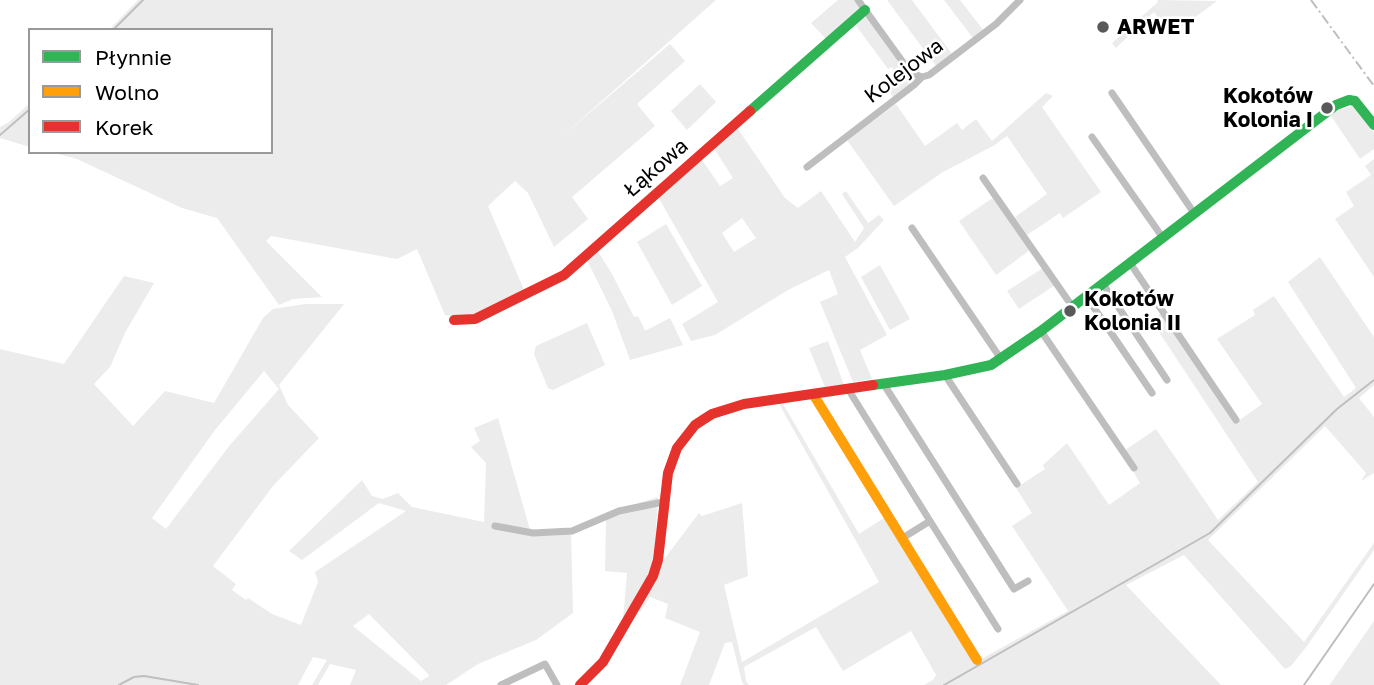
<!DOCTYPE html>
<meta charset="utf-8">
<style>
body{margin:0}
#map{position:relative;width:1374px;height:685px;overflow:hidden;background:#fff;font-family:"Golos Text",sans-serif}
canvas{display:block}
.legend{position:absolute;left:28px;top:28px;width:245px;height:126px;box-sizing:border-box;background:#fff;border:2px solid #999;margin:0;padding:9px 12px;list-style:none;font-size:21px;color:#000}
.legend li{display:flex;align-items:center;gap:14px;height:35px}
.legend b{width:35px;border:2px solid #999}
</style>
<div id="map">
<canvas width="1374" height="685"></canvas>
<ul class="legend">
<li><b style="height:9px;background:#30b455"></b>Płynnie</li>
<li><b style="height:9px;background:#ff9f0a"></b>Wolno</li>
<li><b style="height:9px;background:#e5322d"></b>Korek</li>
</ul>
</div>
<script>
const c = document.querySelector('canvas').getContext('2d');
c.lineJoin = 'round';
function fillPath(path, color) {
  c.fillStyle = color;
  c.fill(path, 'evenodd');
}
function poly(rows) {
  const path = new Path2D();
  for (const r of rows) {
    path.moveTo(r[0], r[1]);
    for (let i = 2; i < r.length; i += 2) path.lineTo(r[i], r[i + 1]);
  }
  return path;
}
function trace(path, color, width, dash) {
  c.strokeStyle = color;
  c.lineWidth = width;
  c.lineCap = dash ? 'butt' : 'round';
  c.setLineDash(dash || []);
  c.stroke(path);
}
function label(font, color, halo, rows, align = 'center') {
  c.font = font + ' "Golos Text",sans-serif';
  c.lineWidth = 5;
  c.setLineDash([]);
  c.textBaseline = 'middle';
  c.strokeStyle = halo;
  c.fillStyle = color;
  for (const [text, x, y, turn = 0] of rows) {
    c.save();
    c.translate(x, y);
    c.rotate((+turn || 0) * Math.PI / 180);
    c.textAlign = isNaN(turn) ? turn : align;
    if (halo) c.strokeText(text, 0, 0);
    c.fillText(text, 0, 0);
    c.restore();
  }
}
const green = poly([
 [138,0,716,0,559,139,670,44,685,61,637,104,655,126,572,197,588,219,554,247,528,193,515,181,488,206,525,292,473,316,462,318,445,315,417,249,397,259,271,236,266,241,322,297,293,299,279,305,217,218,182,208,77,159,50,152,271,152,271,30,109,30],
 [838,0,855,0,860,6,860,11,826,39,811,23],
 [887,0,912,0,952,54,936,66],
 [944,0,960,0,984,31,973,38],
 [1157,0,1217,1,1171,35,1154,12,1116,48,1112,43,1158,2],
 [863,15,867,16,901,64,916,80,893,97,888,89,901,79,892,67,888,69,854,23],
 [700,84,716,102,687,130,671,111],
 [1046,93,1053,96,1042,107,1101,192,1063,218,1060,213,1027,235,1015,217,1047,194,1007,136,993,146,943,172,894,206,847,140,896,104,925,146,957,123,962,130,976,119,992,141],
 [30,103,30,147,0,138,0,127,9,122],
 [1353,106,1357,108,1374,133,1374,149,1360,159,1329,113],
 [736,126,785,198,798,208,821,191,855,242,864,228,842,194,846,191,868,223,879,215,884,220,858,248,845,257,887,335,860,350,872,379,853,382,820,302,838,294,829,270,788,290,715,335,691,341,682,324,718,302,657,195,700,157,720,186,733,178,713,147],
 [742,218,756,238,734,252,722,233],
 [1374,159,1374,277,1335,219,1354,206,1346,192,1371,175,1365,166],
 [994,197,1030,250,996,275,959,221],
 [666,224,702,286,672,305,637,242],
 [595,250,599,253,612,274,634,317,638,316,645,330,647,330,670,318,683,345,630,360,612,311,586,258],
 [1320,257,1374,337,1374,385,1359,398,1374,417,1374,473,1361,481,1366,473,1325,426,1208,540,1304,642,1374,543,1374,550,1307,646,1291,666,1285,669,1184,555,1126,585,1221,685,924,685,933,680,936,675,911,631,843,671,816,627,744,667,746,681,749,685,744,685,742,682,732,642,725,643,709,685,680,685,700,632,665,618,668,604,650,597,641,611,637,609,662,562,699,513,702,516,742,503,748,576,724,585,742,662,879,582,779,404,782,402,859,534,884,518,974,663,1068,611,1012,526,1032,513,1016,488,1045,469,1043,465,1067,443,1109,505,1140,483,1134,473,1137,470,1124,451,1156,429,1218,520,1258,482,1151,320,1162,313,1237,422,1262,404,1217,339,1255,315,1253,310,1274,296,1344,397,1356,388,1288,282],
 [880,265,910,319,890,330,861,277],
 [1043,268,1055,285,1019,309,1007,291],
 [124,276,154,283,125,333,110,367,94,384,133,426,165,391,214,403,263,318,273,309,305,304,344,304,279,385,288,405,319,438,273,486,213,566,236,584,232,590,246,600,248,598,272,614,301,625,318,582,315,572,406,511,379,503,302,560,289,551,362,480,372,496,383,499,398,493,412,507,484,522,486,463,471,447,480,441,474,428,498,418,530,530,545,531,578,527,610,512,658,497,654,565,623,620,627,573,605,571,606,519,571,533,573,613,536,640,478,664,446,685,350,685,356,670,330,664,318,685,312,685,327,660,313,657,298,685,0,685,0,349,64,364],
 [264,371,279,389,230,445,166,529,152,518,215,430],
 [369,614,429,675,429,676,421,681,353,626],
 [587,323,605,365,553,390,548,388,534,354,536,346],
 [828,341,844,385,825,387,809,348],
 [1374,621,1374,685,1329,685,1331,683]
]);
const stream = poly([
 [113,30,143,0],
 [0,135,30,109],
 [119,685,134,677,144,676,198,685],
 [944,685,1210,533,1337,409,1374,380],
 [1304,685,1374,584]
]);
const street = poly([
 [858,0,905,65,914,74,922,77],
 [1112,93,1194,213],
 [1092,137,1163,238],
 [807,167,914,85,922,77,929,75,996,24,1020,0],
 [983,178,1072,306],
 [912,228,1001,359],
 [1130,263,1236,420],
 [1103,284,1167,380],
 [1086,296,1152,393],
 [1041,331,1134,468],
 [945,375,1017,484],
 [883,383,1014,589,1028,581],
 [848,389,930,521],
 [495,526,533,533,572,531,619,511,663,502],
 [901,539,930,521,998,629],
 [501,685,545,664,557,685]
]);
const fast = poly([
 [750,111,865,10],
 [873,385,945,375,991,365,1041,331,1336,105,1349,100,1355,101,1374,125]
]);
const slow = poly([
 [813,394,977,660]
]);
const jam = poly([
 [454,320,475,319,564,275,750,111],
 [580,685,603,662,653,576,658,560,668,473,677,448,695,425,712,414,744,404,873,385]
]);
const rail = poly([
 [1311,0,1374,86]
]);
const markers = [
 [1103,27,7,"#595959"],
 [1327,108,7,"#595959"],
 [1070,311,7,"#595959"]
];
const poiNames = [
 ["ARWET",1117,27],
 ["Kokotów",1313,96,"right"],
 ["Kolonia I",1313,120,"right"],
 ["Kokotów",1084,299],
 ["Kolonia II",1084,323]
];
const streetNames = [
 ["Kolejowa",904,71,-37],
 ["Łąkowa",656,168,-41]
];
fillPath(green, '#ececec');
trace(stream, '#bfbfbf', 2);
trace(street, '#bebebe', 7);
trace(fast, '#30b455', 10);
trace(slow, '#ff9f0a', 10);
trace(jam, '#e5322d', 10);
trace(rail, '#bebebe', 2, [10, 3.5, 2, 3.5]);
for (const [x, y, r, color] of markers) {
  const dot = new Path2D();
  dot.arc(x, y, r, 0, 2 * Math.PI);
  c.fillStyle = color;
  c.fill(dot);
  trace(dot, '#fff', 2.5);
}
label('bold 21px', '#000', '#fff', poiNames, 'left');
label('21px', '#000', '#fff', streetNames);
</script>
